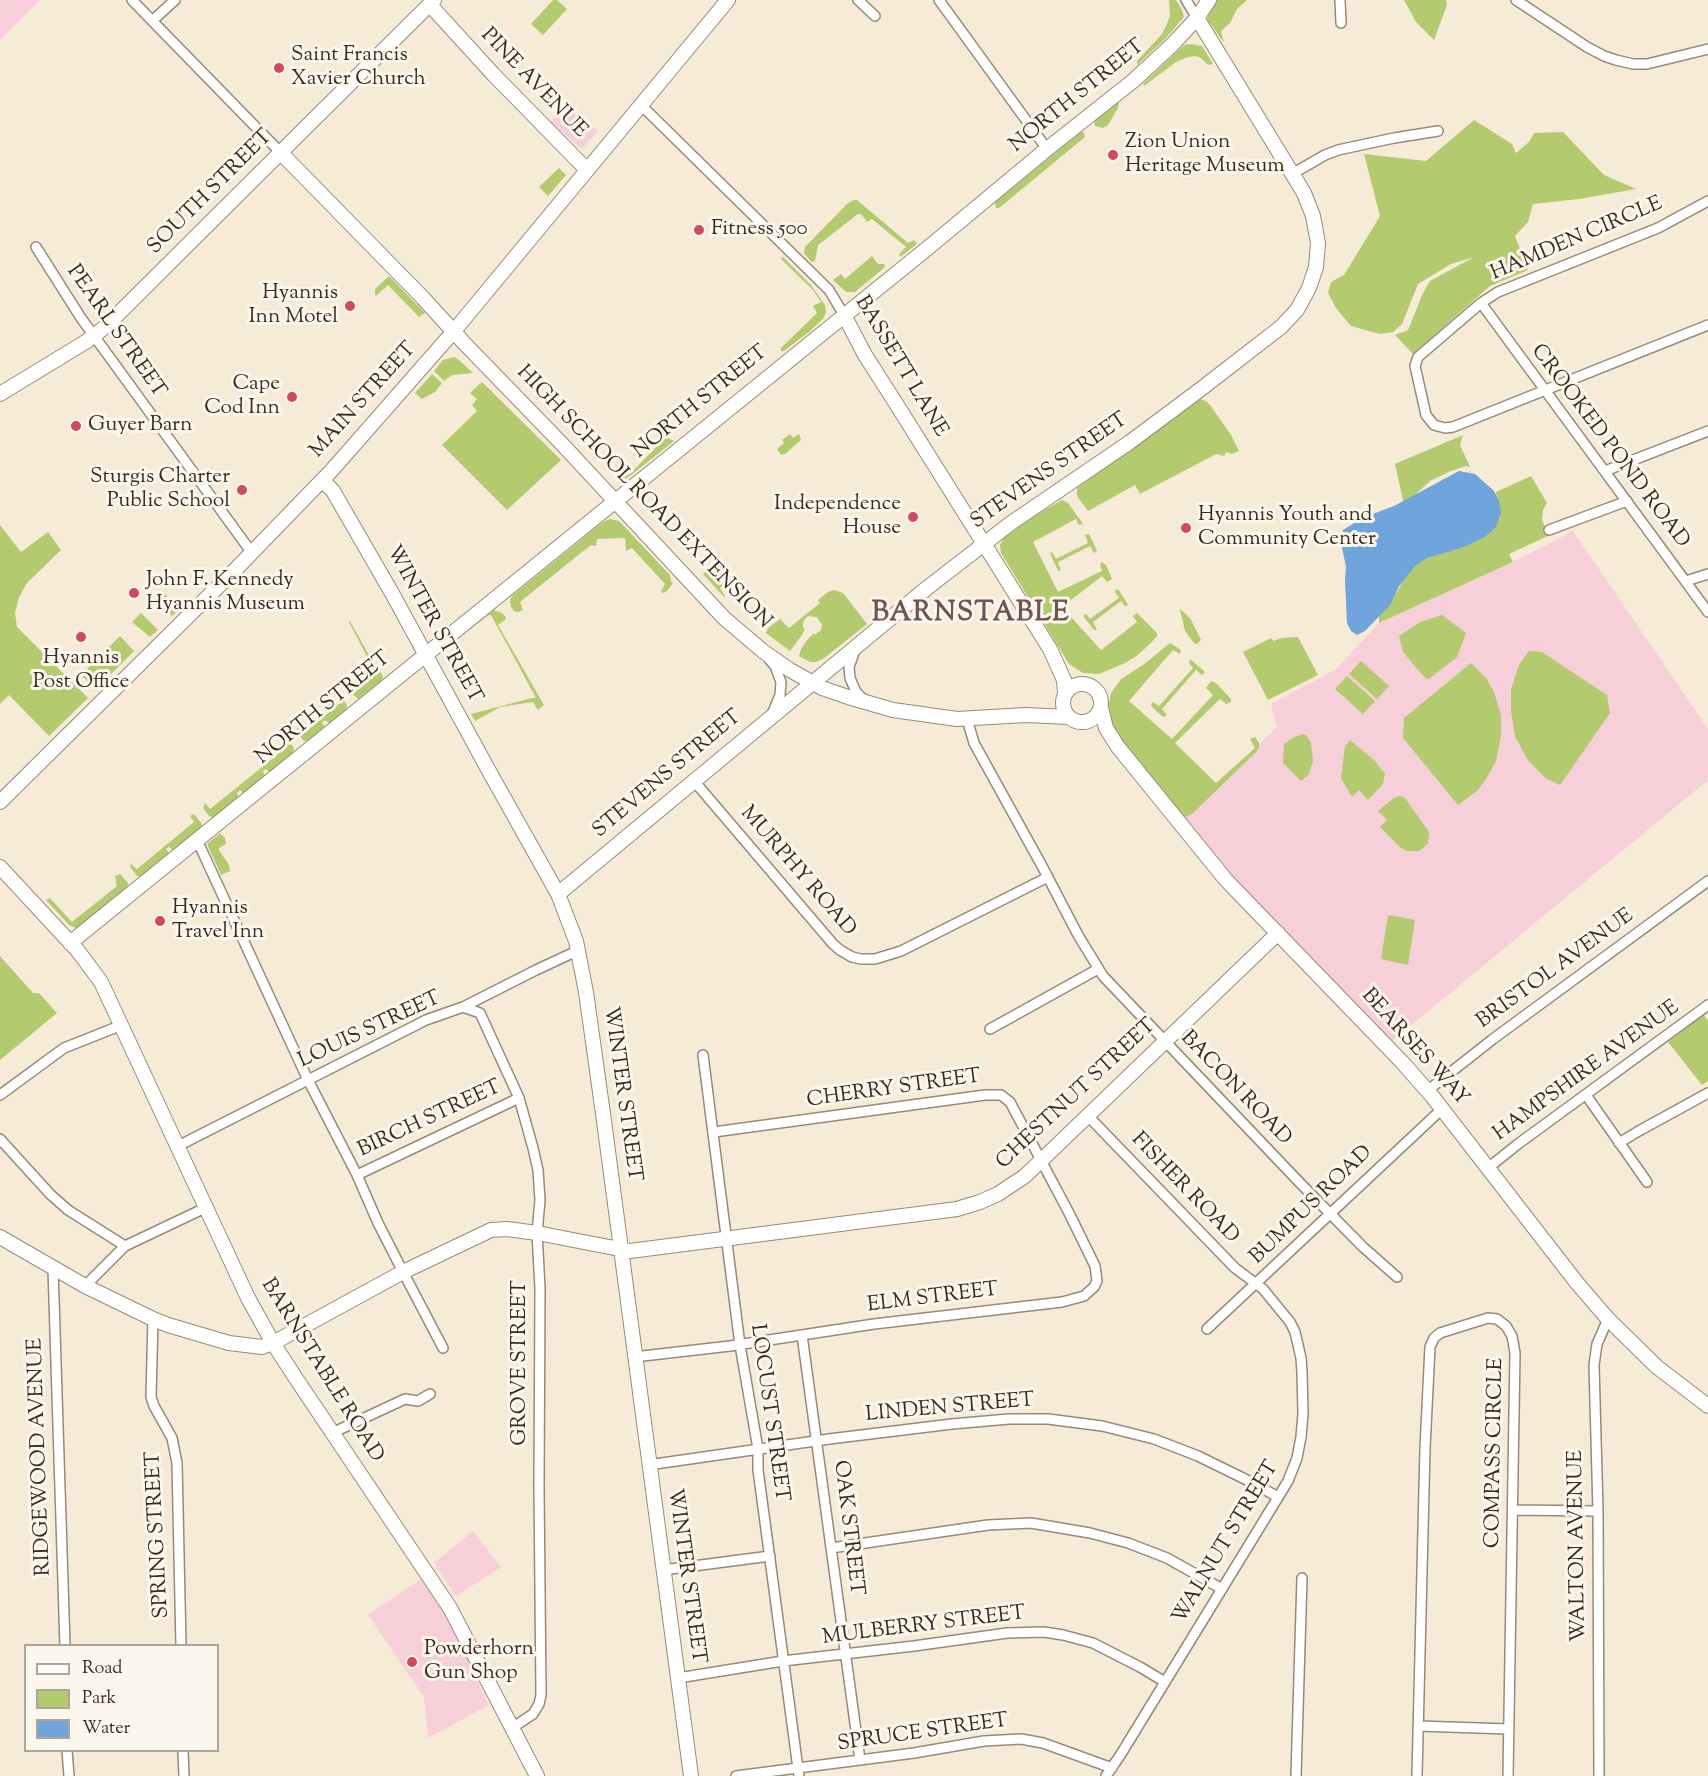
<!DOCTYPE html>
<style>
body{margin:0}
#map{position:relative;width:1708px;height:1776px;overflow:hidden;background:#f6ebd6;font-family:"Sorts Mill Goudy",serif}
canvas{display:block}
.legend{position:absolute;left:24px;top:1644px;width:195px;height:108px;box-sizing:border-box;background:#fbf7ec;border:2px solid #aea59a;margin:0;padding:8px 10px;list-style:none;font-size:18px;color:#3b2a1e}
.legend li{display:flex;align-items:center;gap:12px;height:30px}
.legend b{width:30px;border:2px solid #aea59a}
</style>
<div id="map">
<canvas width="1708" height="1776"></canvas>
<ul class="legend">
<li><b style="height:8px;background:#fff"></b>Road</li>
<li><b style="height:16px;background:#b4ca6f"></b>Park</li>
<li><b style="height:16px;background:#70a4dc"></b>Water</li>
</ul>
</div>
<script>
const c = document.querySelector('canvas').getContext('2d');
c.lineJoin = 'round';
function fillPath(path, color) {
  c.fillStyle = color;
  c.fill(path, 'evenodd');
}
function poly(rows) {
  const path = new Path2D();
  for (const r of rows) {
    if (r.length === 3) {
      path.moveTo(r[0] + r[2], r[1]);
      path.arc(r[0], r[1], r[2], 0, 2 * Math.PI);
      continue;
    }
    path.moveTo(r[0], r[1]);
    for (let i = 2; i < r.length; i += 2) path.lineTo(r[i], r[i + 1]);
  }
  return path;
}
function trace(path, color, width, dash) {
  c.strokeStyle = color;
  c.lineWidth = width;
  c.lineCap = dash ? 'butt' : 'round';
  c.setLineDash(dash || []);
  c.stroke(path);
}
function label(font, color, halo, rows, align = 'center') {
  c.font = font + ' "Sorts Mill Goudy",serif';
  c.lineWidth = 6;
  c.setLineDash([]);
  c.textBaseline = 'middle';
  c.strokeStyle = halo;
  c.fillStyle = color;
  for (const [text, x, y, turn = 0] of rows) {
    c.save();
    c.translate(x, y);
    c.rotate((+turn || 0) * Math.PI / 180);
    c.textAlign = isNaN(turn) ? turn : align;
    if (halo) c.strokeText(text, 0, 0);
    c.fillText(text, 0, 0);
    c.restore();
  }
}
const built = poly([
 [0,0,40,0,0,40],
 [566,104,598,131,582,149,550,122],
 [1573,531,1708,729,1708,780,1392,1041,1256,903,1203,844,1183,819,1277,727,1271,704,1336,669,1379,623,1513,562],
 [473,1531,501,1567,456,1596,434,1563],
 [421,1579,452,1626,489,1705,428,1738,424,1697,368,1615]
]);
const green = poly([
 [553,0,557,0,567,9,543,35,531,24],
 [1169,0,1176,0,1182,10,1184,17,1165,39,1137,65,1137,61,1162,34,1166,26,1170,16],
 [1217,0,1247,0,1237,9,1230,23,1221,31,1224,43,1210,23,1208,24,1207,21,1209,12],
 [1404,0,1446,0,1447,5,1434,40,1416,22],
 [1191,44,1202,46,1213,64,1208,65,1201,58,1196,56,1188,57,1176,62,1144,86,1143,84,1145,82,1179,50,1184,45],
 [1119,101,1118,108,1108,125,1103,128,1095,126,1094,121],
 [1474,120,1512,144,1516,153,1529,142,1534,133,1563,132,1604,175,1636,189,1579,199,1533,204,1528,222,1515,236,1528,270,1490,286,1413,354,1395,335,1408,330,1423,293,1430,281,1474,257,1451,264,1418,284,1402,324,1393,332,1380,334,1351,326,1336,308,1328,293,1331,282,1344,275,1380,216,1364,154,1426,161],
 [1081,132,1084,132,1085,137,999,208,996,208,995,202],
 [559,168,566,175,548,196,539,187],
 [854,200,857,200,908,243,914,240,917,244,900,257,899,254,906,247,872,219,867,222,862,215,858,214,818,245,815,261,811,262,804,253,805,247,848,203],
 [872,256,878,264,884,264,885,267,855,292,846,292,833,280,841,274,845,279],
 [783,257,811,285,825,305,826,312,823,319,810,331,784,351,781,351,781,348,817,313,813,306,821,302,813,290,782,260,781,258],
 [389,276,425,313,419,317,388,285,376,296,375,294,375,289],
 [454,357,459,360,473,373,452,375,444,381,434,371,443,360],
 [432,374,442,383,435,392,422,399,415,393],
 [482,382,561,460,507,510,442,445,477,411,472,405,477,399,470,393],
 [1200,399,1206,401,1210,405,1231,435,1239,451,1232,454,1226,452,1224,456,1216,454,1140,494,1135,485,1088,511,1077,496,1077,488],
 [790,434,793,438,799,434,801,440,785,454,781,455,777,449,784,443,782,440],
 [1463,435,1460,445,1470,467,1466,466,1451,471,1430,481,1404,505,1395,464],
 [668,438,674,441,630,476,623,480,618,480,620,477,624,477,630,474,664,439],
 [1531,476,1547,503,1543,510,1542,520,1545,527,1552,534,1509,554,1513,562,1379,623,1379,604,1389,601,1398,590,1411,565,1497,499,1496,492],
 [1062,500,1068,503,1083,524,1079,525,1076,519,1033,542,1058,592,1102,571,1100,564,1102,562,1106,565,1112,579,1107,582,1102,576,1062,607,1101,650,1137,622,1133,616,1137,613,1157,633,1157,636,1149,645,1135,657,1125,663,1099,674,1083,673,1069,664,1001,553,1000,545,1004,538,1031,518],
 [610,519,619,521,670,575,671,582,673,583,667,591,663,593,661,591,665,584,632,548,626,551,625,538,597,539,596,546,591,545,577,556,520,602,523,610,518,612,514,611,511,607,510,599,513,595,603,522],
 [0,525,21,552,48,532,61,550,27,583,19,597,15,613,17,627,88,698,49,736,9,695,0,704],
 [1089,534,1097,551,1094,553,1090,546,1058,562,1061,570,1058,571,1050,553,1052,552,1056,559,1088,543,1085,535],
 [709,568,712,568,715,571,714,573,717,576,718,575,725,583,720,588,725,596,724,597,703,574],
 [1116,589,1119,590,1128,605,1125,606,1121,601,1093,622,1097,630,1094,630,1084,617,1084,614,1087,615,1090,619,1119,598,1115,592],
 [834,590,843,593,867,624,823,659,816,662,810,662,799,656,801,649,808,639,813,634,816,634,821,630,822,625,817,617,808,616,805,619,803,623,803,628,805,628,802,635,790,651,766,633,768,628,780,619,789,628,820,603,818,600,828,592],
 [163,591,178,610,172,616,156,599],
 [1180,609,1190,618,1201,640,1197,644,1194,643,1185,631],
 [494,610,502,613,506,617,505,620,498,625,544,705,538,710,533,702,500,707,475,721,471,714,532,698,536,698,491,615,489,615,454,641],
 [141,613,158,630,150,637,132,622],
 [1442,615,1466,633,1457,657,1429,679,1425,678,1403,652,1399,636,1420,622],
 [350,621,379,673,381,672,383,677,382,680,358,699,350,692,348,684,359,687,376,674,349,622],
 [120,636,134,651,96,689,81,675],
 [1298,637,1318,675,1268,700,1243,652,1271,638,1274,641,1281,638],
 [1170,643,1181,650,1180,654,1173,650,1129,701,1172,739,1213,695,1206,688,1211,681,1216,683,1231,699,1231,702,1226,704,1220,699,1175,743,1216,783,1255,748,1250,739,1255,737,1259,743,1259,748,1256,752,1192,814,1186,817,1179,814,1113,730,1108,709,1111,693,1121,679,1143,665],
 [1529,651,1542,652,1607,695,1610,713,1560,785,1545,778,1527,759,1515,736,1511,711,1511,690,1519,665],
 [1190,659,1204,671,1204,674,1202,675,1196,670,1162,709,1167,715,1163,717,1152,707,1151,704,1153,702,1159,706,1193,668,1189,663],
 [1361,661,1389,686,1377,699,1349,674],
 [1471,663,1486,678,1494,692,1501,715,1501,737,1496,761,1486,779,1478,790,1458,805,1403,738,1404,718],
 [1347,676,1375,701,1363,714,1335,689],
 [335,696,340,696,347,705,346,711,330,724,325,720,322,723,325,727,308,742,304,741,297,733,297,727,303,734,340,703],
 [1304,734,1307,736,1311,743,1313,761,1309,774,1301,781,1283,763,1284,744,1294,737],
 [283,739,288,740,294,748,292,755,270,773,266,769,263,771,265,776,244,794,240,790,237,793,239,798,215,818,209,816,203,808,205,803,210,809,287,747],
 [1350,740,1374,760,1385,774,1383,784,1368,800,1359,790,1352,797,1341,778,1345,746],
 [1400,796,1405,798,1429,832,1428,844,1419,851,1406,851,1400,847,1380,827,1387,820,1378,811,1394,798],
 [194,814,202,824,201,828,174,851,169,847,166,849,170,854,141,877,137,876,131,868,130,863,137,869,194,822,190,816],
 [220,833,225,838,226,844,219,848,219,850,229,865,230,871,221,875,207,844],
 [120,874,128,883,127,889,78,929,69,925,46,900,50,898,72,922,117,886,115,876],
 [1388,915,1415,920,1408,965,1381,959],
 [0,956,33,993,39,993,57,1013,0,1060],
 [1704,1015,1708,1021,1708,1081,1702,1085,1668,1042]
]);
const water = poly([
 [1459,471,1475,474,1494,491,1499,501,1501,512,1496,527,1485,537,1464,547,1427,558,1415,566,1399,586,1390,605,1365,631,1357,635,1351,631,1347,623,1345,580,1346,567,1341,543,1343,530,1362,518,1394,506]
]);
const street = poly([
 [132,0,281,153],
 [858,0,875,16],
 [939,0,1047,149],
 [1186,0,1197,18],
 [1340,0,1341,23],
 [1516,0,1587,47,1604,56,1616,60,1633,64,1647,64,1708,49],
 [152,21,175,0],
 [641,105,829,290,844,315],
 [1292,174,1325,155,1338,150,1394,138,1438,131],
 [1708,201,1658,228,1498,292,1481,303,1418,357,1415,366,1426,415,1434,425,1445,428,1453,427,1708,325],
 [36,247,81,318,252,553],
 [1481,303,1708,612],
 [1605,471,1708,431],
 [1549,530,1627,501],
 [1686,581,1708,574],
 [855,650,849,667,850,678,856,692,864,700],
 [769,659,775,666,781,682,780,695,773,712],
 [967,719,974,743,1042,866,1078,935,1103,976,1300,1183,1363,1247,1397,1277],
 [694,781,833,944,840,950,852,957,861,959,875,959,901,951,1048,877],
 [197,840,308,1080,357,1175,378,1223,401,1268,443,1348],
 [463,1007,480,1013,519,1098,533,1148,538,1170,540,1200,537,1233,540,1288,539,1486,541,1695,539,1704,533,1714,512,1728],
 [990,1029,1098,969],
 [703,1055,740,1345,758,1449,758,1470,799,1776],
 [1427,1091,1493,1039,1708,881],
 [0,1095,64,1048,122,1025],
 [1586,1095,1647,1182],
 [1088,1116,1235,1268,1263,1289,1290,1322,1295,1332,1301,1358,1302,1372,1303,1414,1301,1437,1297,1458,1288,1481,1121,1754,1106,1776],
 [0,1139,50,1194,68,1210,125,1246,205,1208],
 [1619,1143,1637,1132,1708,1093],
 [178,1146,426,1020,463,1007,536,970,579,950],
 [1488,1168,1518,1144,1708,1005],
 [357,1175,519,1098],
 [53,1268,65,1646],
 [85,1286,125,1246],
 [153,1319,151,1397,154,1406,172,1438,177,1463,181,1646],
 [1207,1329,1442,1109],
 [802,1335,860,1760],
 [634,1357,730,1346,874,1324,1062,1302,1084,1296,1094,1287,1097,1281,1095,1266,1069,1213,1010,1102,1001,1095,985,1095,714,1132],
 [332,1433,405,1399,418,1401,430,1394],
 [648,1465,829,1439,952,1424,1009,1419,1048,1419,1102,1426,1154,1439,1198,1456,1249,1481,1278,1497],
 [1513,1510,1598,1511],
 [831,1548,988,1525,1031,1523,1090,1533,1128,1543,1167,1558,1222,1589],
 [663,1570,770,1556],
 [678,1678,783,1661,914,1646,1007,1633,1044,1632,1063,1635,1093,1643,1140,1667,1165,1682],
 [1418,1726,1509,1729],
 [67,1750,69,1776],
 [183,1750,184,1776],
 [736,1776,914,1753,984,1741,1021,1739,1043,1743,1112,1768],
 [1296,1776,1302,1578],
 [1417,1776,1425,1448,1430,1347,1434,1338,1440,1333,1488,1318,1497,1319,1506,1326,1512,1336,1515,1353,1508,1776],
 [1599,1776,1598,1511,1594,1365,1597,1344,1608,1319]
]);
const secondary = poly([
 [430,5,493,74,587,170],
 [281,153,423,298,464,343,561,443,724,618,764,652,790,670,822,688,848,697,893,710,957,719,1026,715,1069,717],
 [844,315,865,355,895,402,1050,649,1064,680,1065,693],
 [0,394,87,341,105,327,434,0],
 [322,480,333,491,393,595,489,771,558,894,576,941,586,992,604,1121,691,1776],
 [1082,703,19],
 [1101,708,1106,728,1118,747,1226,880,1402,1062,1432,1096,1577,1283,1608,1319,1657,1367,1708,1406],
 [0,802,236,569,332,470,454,331,728,0],
 [0,867,78,951,101,982,248,1298,273,1343,295,1377,450,1608,537,1776],
 [558,894,927,588,1011,523,1130,442,1197,392,1281,327,1297,310,1309,288,1316,267,1318,243,1313,216,1304,193,1197,18],
 [70,943,929,247,1047,149,1133,81,1172,45,1197,18,1209,0],
 [0,1237,85,1286,153,1319,168,1325,229,1343,262,1347,273,1343,403,1272,491,1230,507,1229,537,1233,630,1251,957,1209,980,1202,998,1194,1025,1176,1278,933]
]);
const markers = [
 [279,68,6,"#d1495b"],
 [1113,155,6,"#d1495b"],
 [699,230,6,"#d1495b"],
 [350,306,6,"#d1495b"],
 [292,397,6,"#d1495b"],
 [76,426,6,"#d1495b"],
 [242,490,6,"#d1495b"],
 [913,517,6,"#d1495b"],
 [1186,528,6,"#d1495b"],
 [134,593,6,"#d1495b"],
 [81,637,6,"#d1495b"],
 [160,921,6,"#d1495b"],
 [412,1662,6,"#d1495b"]
];
const poiNames = [
 ["Saint Francis",291,56],
 ["Xavier Church",291,80],
 ["Zion Union",1125,143],
 ["Heritage Museum",1125,167],
 ["Fitness 500",711,230],
 ["Hyannis",338,294,"right"],
 ["Inn Motel",338,318,"right"],
 ["Cape",280,385,"right"],
 ["Cod Inn",280,409,"right"],
 ["Guyer Barn",88,426],
 ["Sturgis Charter",230,478,"right"],
 ["Public School",230,502,"right"],
 ["Independence",901,505,"right"],
 ["House",901,529,"right"],
 ["Hyannis Youth and",1198,516],
 ["Community Center",1198,540],
 ["John F. Kennedy",146,581],
 ["Hyannis Museum",146,605],
 ["Hyannis",81,659,"center"],
 ["Post Office",81,683,"center"],
 ["Hyannis",172,909],
 ["Travel Inn",172,933],
 ["Powderhorn",424,1650],
 ["Gun Shop",424,1674]
];
const streetNames = [
 ["PINE AVENUE",533,84,46],
 ["NORTH STREET",1078,97,-39],
 ["SOUTH STREET",211,193,-45],
 ["HAMDEN CIRCLE",1577,240,-23],
 ["PEARL STREET",115,332,55],
 ["BASSETT LANE",900,367,59],
 ["MAIN STREET",364,401,-48],
 ["NORTH STREET",701,403,-39],
 ["CROOKED POND ROAD",1609,447,53],
 ["STEVENS STREET",1050,472,-35],
 ["HIGH SCHOOL ROAD EXTENSION",643,498,46],
 ["WINTER STREET",433,625,61],
 ["NORTH STREET",324,709,-39],
 ["STEVENS STREET",668,775,-40],
 ["MURPHY ROAD",797,872,49],
 ["BRISTOL AVENUE",1556,970,-36],
 ["LOUIS STREET",370,1031,-25],
 ["BEARSES WAY",1414,1048,48],
 ["HAMPSHIRE AVENUE",1587,1072,-36],
 ["BACON ROAD",1235,1089,46],
 ["CHERRY STREET",894,1090,-8],
 ["WINTER STREET",621,1094,82],
 ["CHESTNUT STREET",1077,1095,-43],
 ["BIRCH STREET",430,1120,-25],
 ["FISHER ROAD",1184,1189,46],
 ["BUMPUS ROAD",1312,1206,-44],
 ["ELM STREET",933,1299,-7],
 ["GROVE STREET",521,1363,-90],
 ["BARNSTABLE ROAD",321,1371,58],
 ["LINDEN STREET",950,1409,-5],
 ["LOCUST STREET",768,1413,82],
 ["COMPASS CIRCLE",1496,1453,-89],
 ["RIDGEWOOD AVENUE",41,1457,-92],
 ["OAK STREET",847,1528,83],
 ["SPRING STREET",159,1535,-93],
 ["WALNUT STREET",1227,1543,-59],
 ["WALTON AVENUE",1579,1546,-91],
 ["WINTER STREET",685,1576,82],
 ["MULBERRY STREET",924,1627,-7],
 ["SPRUCE STREET",923,1734,-8]
];
const districtNames = [
 ["BARNSTABLE",971,615]
];
fillPath(built, '#f6cfd9');
fillPath(green, '#b4ca6f');
fillPath(water, '#70a4dc');
trace(street, '#988a7a', 12);
trace(secondary, '#988a7a', 16);
trace(street, '#fff', 9);
trace(secondary, '#fff', 14);
for (const [x, y, r, color] of markers) {
  const dot = new Path2D();
  dot.arc(x, y, r, 0, 2 * Math.PI);
  c.fillStyle = color;
  c.fill(dot);
  trace(dot, '#fbf7ec', 2);
}
label('21px', '#3b2a1e', '#fbf7ec', poiNames, 'left');
label('21px', '#3b2a1e', '#fbf7ec', streetNames);
c.letterSpacing = '1.5px';
label('bold 27px', '#725354', '#fbf7ec', districtNames);
c.letterSpacing = '0px';
</script>
